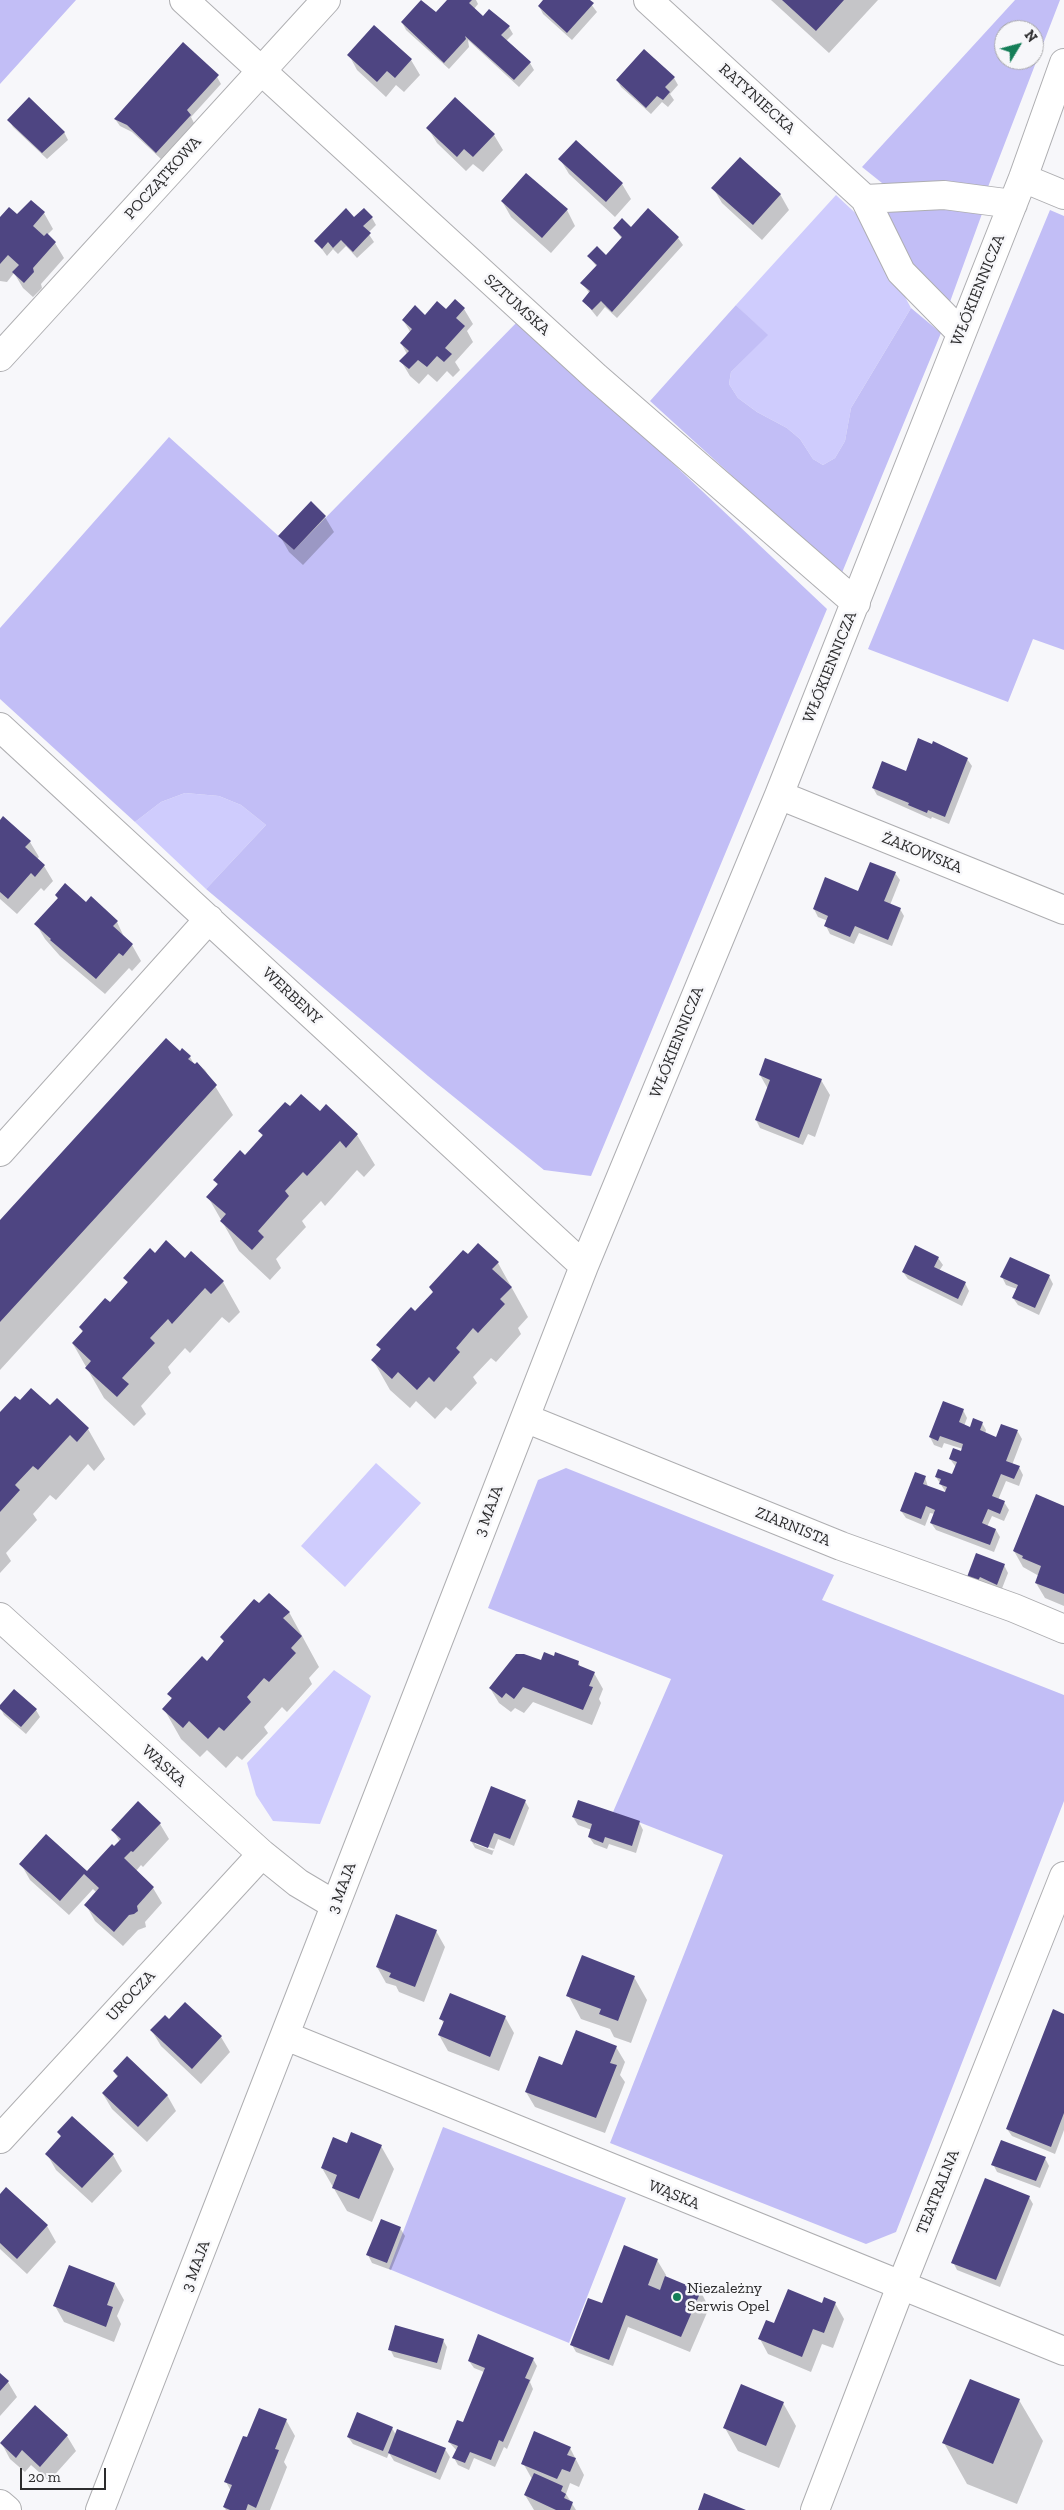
<!DOCTYPE html>
<meta charset="utf-8">
<style>
body{margin:0}
#map{position:relative;width:1064px;height:2510px;overflow:hidden;background:#f7f7fa;font-family:"Zilla Slab",serif}
canvas{display:block}
.north{position:absolute;left:994px;top:20px;width:50px;height:50px;box-sizing:border-box;background:#f7f7fa;border:1px solid #a6a6a8;border-radius:50%;rotate:53deg;font-size:14px;font-weight:700;line-height:20px;text-align:center;color:#2c2c2d}
.north::after{content:'';display:block;margin:auto;width:18px;height:22px;background:#157e58;clip-path:polygon(50% 0,100% 100%,50% 72%,0 100%)}
.scale{position:absolute;left:20px;top:2468px;width:86px;height:22px;box-sizing:border-box;border:2px solid #2c2c2d;border-top:0;padding-left:6px;font-size:15px;line-height:18px;white-space:nowrap;color:#2c2c2d;-webkit-text-stroke:4px #f7f7fa;paint-order:stroke}
</style>
<div id="map">
<canvas width="1064" height="2510"></canvas>
<div class="north">N</div>
<div class="scale">20 m</div>
</div>
<script>
const c = document.querySelector('canvas').getContext('2d');
c.lineJoin = 'round';
function fillPath(path, color) {
  c.fillStyle = color;
  c.fill(path, 'evenodd');
}
function poly(rows) {
  const path = new Path2D();
  for (const r of rows) {
    path.moveTo(r[0], r[1]);
    for (let i = 2; i < r.length; i += 2) path.lineTo(r[i], r[i + 1]);
  }
  return path;
}
function trace(path, color, width, dash) {
  c.strokeStyle = color;
  c.lineWidth = width;
  c.lineCap = dash ? 'butt' : 'round';
  c.setLineDash(dash || []);
  c.stroke(path);
}
function label(font, color, halo, rows, align = 'center') {
  c.font = font + ' "Zilla Slab",serif';
  c.lineWidth = 5;
  c.setLineDash([]);
  c.textBaseline = 'middle';
  c.strokeStyle = halo;
  c.fillStyle = color;
  for (const [text, x, y, turn = 0] of rows) {
    c.save();
    c.translate(x, y);
    c.rotate((+turn || 0) * Math.PI / 180);
    c.textAlign = isNaN(turn) ? turn : align;
    if (halo) c.strokeText(text, 0, 0);
    c.fillText(text, 0, 0);
    c.restore();
  }
}
const green = poly([
 [836,195,864,221,911,308,851,408,845,441,835,458,823,465,813,459,800,439,787,428,757,412,738,398,729,384,731,372,767,335,736,305],
 [185,793,219,796,241,805,266,825,206,889,135,822,161,802],
 [376,1463,421,1503,345,1587,301,1546],
 [334,1670,371,1696,320,1824,273,1821,256,1795,247,1763]
]);
const forest = poly([
 [0,0,76,0,0,84],
 [1015,0,1060,0,988,187,887,187,862,167],
 [1004,30,1034,30,1034,60,1004,60],
 [897,205,983,211,947,310,908,266,883,213],
 [1050,210,1064,216,1064,650,1033,639,1008,702,868,649],
 [736,305,768,335,731,372,729,384,738,398,757,412,787,428,800,439,813,459,823,465,835,458,845,441,851,408,911,308,941,333,841,575,650,401],
 [520,319,827,609,591,1176,544,1170,428,1076,206,889,266,825,241,805,219,796,185,793,161,802,135,822,0,699,0,628,169,437,294,550],
 [566,1468,834,1575,822,1600,1064,1695,1064,1801,896,2232,866,2244,610,2143,723,1855,613,1812,671,1679,488,1608,538,1480],
 [443,2127,626,2198,569,2343,389,2269]
]);
const shadow = poly([
 [449,0,476,0,478,4,474,9,483,17,509,27,513,34,506,41,530,63,534,70,519,87,468,40,469,47,449,69,406,30,402,22,436,14],
 [545,0,588,0,597,12,572,40,543,14,539,6],
 [771,0,878,0,829,53],
 [349,55,411,60,420,75,404,92,396,85,386,97,357,70],
 [217,77,221,84,191,117,194,123,161,159,132,132,120,126,115,119],
 [674,78,678,85,670,94,674,100,668,107,662,102,651,114,621,87,617,80],
 [9,120,64,132,68,140,47,159,13,127],
 [428,128,494,135,503,150,483,172,473,164,466,171,437,143],
 [576,142,622,184,631,199,615,217,569,174,560,159],
 [713,188,780,194,789,210,762,240,722,203],
 [502,201,567,210,575,226,551,253,511,217],
 [648,210,678,238,683,245,617,318,605,307,597,317,584,301,590,294,582,283,597,267,589,257,606,256,622,239,614,228,631,228],
 [44,213,53,229,47,235,55,243,64,258,41,284,42,288,33,297,23,288,14,273,7,282,0,281,0,219],
 [372,218,376,225,368,233,374,242,357,258,346,246,338,254,333,249,327,256,316,241,354,219],
 [464,309,473,324,467,331,473,342,455,362,460,370,453,377,447,371,437,382,428,374,419,384,410,376,401,361,407,354,401,343,411,333,403,320],
 [311,503,325,517,334,532,303,565,289,552,280,536],
 [967,759,972,766,949,824,932,817,931,819,877,795,873,788,907,772],
 [0,822,30,842,39,857,37,859,44,866,53,881,44,891,41,888,17,914,0,899],
 [895,873,900,880,890,905,900,909,904,916,892,946,859,933,854,944,830,934,826,926,828,921,818,917,814,909,859,892],
 [56,895,86,903,117,922,125,939,132,945,141,961,132,971,129,968,105,994,60,956,45,939,36,924,58,899],
 [180,1052,190,1057,195,1066,197,1063,205,1070,233,1115,0,1370,0,1222],
 [760,1075,821,1080,830,1095,815,1137,808,1134,803,1145,760,1128,756,1120,768,1089],
 [326,1106,357,1135,375,1165,364,1177,357,1170,325,1206,321,1201,302,1221,306,1227,276,1259,281,1268,270,1280,239,1251,208,1197,218,1186,215,1180,245,1157,263,1137,260,1131,290,1108,320,1113],
 [478,1245,498,1263,528,1317,518,1328,521,1334,496,1362,491,1358,473,1377,477,1383,451,1411,446,1407,435,1419,416,1401,410,1408,390,1390,373,1360,381,1351,378,1345,415,1313,434,1293,430,1288],
 [155,1254,185,1260,223,1282,240,1312,229,1323,222,1317,190,1353,185,1348,168,1367,171,1373,141,1406,146,1414,134,1426,104,1398,73,1344,83,1333,80,1327,110,1303,128,1284,125,1278],
 [938,1258,943,1265,939,1271,965,1283,969,1291,962,1306,908,1279,903,1272],
 [1049,1276,1053,1284,1039,1315,1018,1305,1013,1298,1017,1289,1006,1285,1002,1277],
 [20,1402,51,1407,88,1429,105,1459,94,1471,88,1464,56,1500,50,1495,33,1514,37,1520,6,1553,11,1561,0,1573,0,1414],
 [963,1410,967,1418,964,1426,971,1428,982,1423,986,1430,985,1434,997,1438,1002,1425,1018,1432,1022,1439,1012,1465,1019,1467,1023,1475,1019,1486,1006,1481,998,1500,1004,1502,1009,1510,1004,1521,992,1516,987,1527,996,1530,1000,1537,994,1552,936,1530,931,1523,935,1514,930,1513,925,1526,906,1518,901,1511,925,1477,928,1487,947,1494,936,1477,952,1476,956,1467,950,1459,963,1449,944,1443,942,1448,934,1445,930,1437],
 [1064,1507,1064,1606,1045,1598,1036,1583,1039,1576,1023,1567,1014,1551],
 [1004,1565,1008,1573,1001,1591,968,1576],
 [259,1605,289,1612,319,1667,309,1678,312,1684,287,1712,282,1707,264,1727,268,1733,242,1760,237,1756,226,1768,207,1750,200,1757,181,1739,164,1709,172,1700,169,1694,207,1663,225,1643,221,1637],
 [541,1662,578,1662,581,1668,594,1673,603,1689,599,1699,601,1703,592,1725,533,1702,524,1713,515,1708,511,1712,499,1703,490,1688],
 [0,1707,36,1710,40,1717,26,1734,4,1715],
 [525,1801,529,1808,514,1846,498,1839,492,1855,475,1848,471,1841],
 [475,1842,494,1849,494,1851,475,1844],
 [573,1817,639,1822,643,1830,636,1853,609,1844,607,1849,594,1844,589,1837,592,1830,578,1825],
 [160,1824,169,1839,143,1867,141,1865,136,1871,153,1888,162,1903,145,1922,146,1927,138,1930,123,1946,95,1921,86,1905,97,1893,93,1889,69,1915,30,1880,21,1864,87,1873,120,1842,113,1830],
 [436,1931,445,1947,424,2002,399,1992,396,1986,386,1983,377,1967],
 [634,1977,647,2000,631,2043,614,2037,610,2029,581,2019,568,1995],
 [451,1995,505,2017,514,2033,499,2071,448,2051,439,2035,444,2024,441,2019],
 [185,2003,221,2037,230,2052,201,2084,161,2046,152,2031,169,2021],
 [1064,2015,1064,2130,1055,2154,1012,2136,1007,2129],
 [616,2047,625,2062,620,2075,625,2082,605,2133,535,2107,526,2092,563,2067],
 [114,2072,167,2095,176,2111,147,2142,112,2109,103,2094,118,2078],
 [59,2133,113,2155,122,2171,92,2203,56,2170,47,2154,62,2138],
 [348,2145,381,2146,394,2169,372,2222,347,2211,322,2168],
 [1045,2158,1049,2166,1040,2188,997,2172,993,2164],
 [6,2189,47,2226,56,2242,27,2274,0,2249,0,2196],
 [1029,2197,1033,2204,1000,2287,957,2270,953,2262],
 [400,2228,405,2236,391,2270,372,2263,368,2255],
 [657,2260,666,2275,665,2278,701,2292,709,2308,690,2352,628,2327,613,2366,576,2352,572,2345,602,2306],
 [70,2267,115,2284,124,2300,117,2316,121,2324,114,2342,64,2322,55,2306],
 [835,2303,844,2319,833,2348,822,2344,811,2372,768,2354,760,2339,775,2325,822,2304],
 [443,2340,447,2347,441,2370,394,2357,390,2349],
 [533,2359,537,2366,530,2382,533,2389,507,2449,504,2447,495,2467,474,2458,469,2470,458,2465,454,2458,457,2451,449,2442,464,2424,484,2372,474,2368,469,2361],
 [0,2375,8,2382,17,2397,0,2416],
 [1019,2400,1043,2441,1017,2504,967,2484,944,2443],
 [783,2403,796,2426,779,2468,738,2451,725,2428],
 [35,2407,67,2436,76,2451,49,2481,31,2465,25,2472,10,2459,2,2444],
 [286,2420,295,2436,284,2462,287,2467,270,2510,226,2510,224,2507,231,2491,226,2482],
 [392,2428,396,2435,445,2449,450,2457,440,2480,394,2461,389,2453,387,2458,353,2444,348,2437],
 [570,2448,584,2475,579,2487,570,2483,566,2494,576,2510,534,2510,525,2495,532,2479,523,2463]
]);
const building = poly([
 [421,0,436,12,447,0,472,0,469,3,483,16,489,9,510,26,501,35,531,62,514,80,465,36,466,39,444,63,401,22],
 [543,0,590,0,594,3,567,33,538,6],
 [782,0,844,0,816,31],
 [374,25,412,59,395,78,387,71,377,82,347,55],
 [183,42,219,75,187,110,191,115,156,153,127,125,114,119],
 [644,49,675,77,665,87,670,92,663,100,657,96,646,108,616,80],
 [29,97,65,132,42,153,7,120],
 [455,97,495,134,473,157,464,149,457,157,426,128],
 [576,140,623,183,606,202,558,159],
 [740,157,781,194,753,225,711,188],
 [526,173,568,209,542,238,501,201],
 [31,200,45,212,33,226,44,236,47,233,56,242,33,268,34,272,24,283,12,272,19,265,8,255,0,264,0,217,9,207,17,214],
 [346,208,354,217,364,208,373,217,363,226,371,233,353,252,341,240,333,248,328,242,322,249,314,241],
 [648,208,679,237,612,312,601,301,592,310,582,301,590,291,580,283,597,265,587,256,597,246,606,255,622,237,613,228,622,218,631,227],
 [455,299,465,308,456,318,465,326,445,348,452,354,444,362,437,356,427,367,418,360,409,369,399,361,409,351,400,343,412,329,402,320,415,305,425,315,437,301,446,309],
 [311,501,326,516,294,550,278,536],
 [918,738,932,744,933,741,968,758,945,817,928,810,927,813,908,805,909,803,872,788,882,761,906,771],
 [3,816,31,841,25,847,45,865,35,877,31,873,8,899,0,892,0,820],
 [870,862,896,872,884,901,901,908,888,940,855,926,850,937,824,926,828,916,813,909,825,877,858,891],
 [65,883,86,902,91,896,118,921,113,926,133,944,123,956,119,953,96,979,50,940,51,939,34,924,58,898,55,895],
 [166,1038,180,1051,182,1048,191,1056,188,1059,195,1064,197,1062,217,1085,0,1322,0,1220],
 [765,1058,822,1079,799,1138,755,1120,770,1080,759,1075],
 [301,1094,320,1111,326,1104,358,1134,346,1148,340,1141,307,1176,303,1172,285,1191,289,1196,258,1231,264,1237,252,1250,220,1221,226,1214,206,1197,218,1184,213,1180,240,1150,245,1155,263,1135,258,1131,285,1102,290,1106],
 [166,1240,185,1258,191,1251,224,1281,211,1294,205,1288,172,1324,168,1319,150,1338,155,1343,122,1378,129,1384,117,1397,85,1368,91,1361,72,1343,83,1331,79,1327,105,1298,110,1302,128,1282,123,1278,150,1248,155,1253],
 [478,1243,499,1262,492,1269,512,1287,500,1299,505,1304,478,1333,473,1328,456,1348,460,1352,434,1382,429,1377,417,1390,398,1372,392,1379,371,1360,381,1349,376,1345,411,1307,415,1311,433,1292,429,1287,463,1250,468,1254],
 [915,1245,939,1257,934,1267,966,1282,958,1299,902,1272],
 [1010,1257,1050,1275,1035,1308,1012,1298,1018,1285,1000,1277],
 [31,1388,50,1405,57,1398,89,1428,77,1442,70,1435,38,1470,33,1466,15,1485,20,1490,0,1512,0,1412,15,1396,20,1400],
 [943,1401,964,1409,959,1422,970,1427,973,1418,983,1422,980,1430,996,1437,1001,1424,1018,1430,1006,1461,1020,1466,1014,1479,1001,1474,992,1496,1005,1501,1000,1514,988,1509,982,1523,996,1529,990,1545,930,1523,935,1510,926,1506,921,1519,900,1511,915,1472,926,1476,923,1484,945,1492,947,1487,939,1484,941,1479,935,1477,938,1469,952,1474,957,1462,949,1459,953,1448,961,1451,963,1444,940,1436,938,1441,929,1437],
 [1036,1494,1064,1506,1064,1594,1035,1583,1041,1566,1022,1558,1023,1556,1013,1551],
 [976,1553,1005,1564,997,1585,980,1577,978,1581,967,1577],
 [269,1593,290,1612,283,1618,302,1636,291,1648,296,1653,269,1682,264,1678,247,1697,251,1702,224,1731,219,1727,208,1739,189,1721,183,1728,162,1709,172,1698,167,1694,202,1656,207,1661,224,1641,220,1637,254,1599,259,1603],
 [544,1652,554,1656,555,1652,579,1661,578,1665,595,1672,589,1686,593,1687,583,1710,523,1687,514,1699,506,1693,502,1698,489,1688,516,1654,524,1654,541,1660],
 [14,1689,37,1709,21,1727,0,1709,0,1705],
 [491,1786,526,1800,510,1839,494,1833,488,1848,470,1841],
 [578,1800,640,1821,632,1846,605,1837,603,1843,588,1837,592,1824,572,1817],
 [138,1801,161,1823,133,1852,131,1851,124,1858,154,1887,137,1906,138,1911,134,1914,129,1915,114,1932,84,1905,99,1888,84,1874,60,1901,19,1864,46,1834,87,1871,112,1844,114,1846,121,1839,111,1830],
 [396,1914,437,1930,415,1987,389,1977,391,1973,376,1967],
 [582,1955,635,1976,618,2021,599,2014,601,2009,566,1996],
 [450,1993,506,2016,490,2057,438,2035,444,2021,439,2019],
 [185,2002,222,2036,192,2069,150,2030,165,2015,169,2019],
 [1053,2009,1064,2014,1064,2113,1051,2147,1006,2129],
 [576,2030,617,2046,610,2063,617,2065,596,2118,525,2092,539,2056,562,2065],
 [127,2056,168,2095,138,2127,102,2093,118,2076,113,2071],
 [72,2116,114,2154,82,2188,45,2154,61,2136,57,2132],
 [351,2132,382,2145,359,2199,332,2188,337,2175,321,2168,333,2137,347,2143],
 [1001,2140,1046,2157,1036,2181,991,2165],
 [985,2178,1030,2196,996,2280,951,2263],
 [6,2187,48,2225,17,2259,0,2243,0,2194],
 [381,2219,401,2227,387,2263,366,2255],
 [624,2245,658,2259,648,2285,660,2290,665,2276,701,2291,681,2337,626,2315,609,2360,570,2345,588,2298,602,2303],
 [69,2265,115,2283,107,2305,113,2307,106,2327,53,2306],
 [788,2289,822,2303,824,2297,836,2302,824,2333,813,2329,802,2357,758,2339,766,2320,774,2323],
 [395,2325,444,2339,437,2363,388,2350],
 [478,2334,534,2358,525,2378,530,2380,503,2442,499,2440,491,2460,470,2452,465,2463,452,2458,458,2446,448,2442,457,2420,463,2422,485,2368,468,2361],
 [0,2373,9,2381,0,2391],
 [970,2379,1020,2399,993,2464,942,2443],
 [741,2384,784,2402,766,2446,723,2428],
 [35,2405,68,2435,40,2467,22,2450,16,2458,0,2443],
 [259,2408,287,2419,275,2449,279,2450,256,2508,248,2504,246,2510,230,2510,223,2507,232,2485,224,2482,243,2436,247,2437],
 [357,2412,393,2427,383,2451,347,2437],
 [397,2429,446,2448,436,2473,388,2453],
 [534,2431,571,2447,567,2455,576,2458,570,2472,562,2469,557,2479,521,2464],
 [534,2473,563,2486,561,2491,566,2494,564,2498,573,2502,570,2510,556,2510,524,2495],
 [704,2493,746,2510,698,2510]
]);
const minor = poly([
 [184,0,596,377,856,603],
 [648,0,865,199,944,195,1013,204],
 [1023,178,1064,195],
 [865,199,901,272,960,332],
 [0,357,326,0],
 [0,727,584,1266],
 [779,795,1064,910],
 [0,1152,209,919],
 [525,1418,841,1546,1014,1608,1064,1629],
 [0,1617,262,1854,298,1883,335,1905],
 [286,2036,1064,2351],
 [0,2139,262,1854],
 [0,2504,7,2510],
 [100,2510,584,1266,779,795,1023,178,1064,63],
 [815,2510,901,2286,1064,1876]
]);
const markers = [
 [677,2297,5,"#157e58"]
];
const streetNames = [
 ["RATYNIECKA",757,99,42],
 ["POCZĄTKOWA",163,178,-48],
 ["WŁÓKIENNICZA",978,290,-68],
 ["SZTUMSKA",517,305,42],
 ["WŁÓKIENNICZA",830,667,-68],
 ["ŻAKOWSKA",922,853,22],
 ["WERBENY",292,996,43],
 ["WŁÓKIENNICZA",677,1042,-68],
 ["3 MAJA",489,1511,-69],
 ["ZIARNISTA",793,1527,22],
 ["WĄSKA",164,1766,42],
 ["3 MAJA",342,1888,-69],
 ["UROCZA",131,1996,-47],
 ["TEATRALNA",938,2192,-68],
 ["WĄSKA",674,2195,22],
 ["3 MAJA",196,2266,-69]
];
const poiNames = [
 ["Niezależny",687,2288],
 ["Serwis Opel",687,2306]
];
fillPath(green, '#cfccfd');
fillPath(forest, '#c2bef6');
fillPath(shadow, '#0003');
fillPath(building, '#4e4582');
trace(minor, '#aeaeb1', 30);
trace(minor, '#fff', 28);
for (const [x, y, r, color] of markers) {
  const dot = new Path2D();
  dot.arc(x, y, r, 0, 2 * Math.PI);
  c.fillStyle = color;
  c.fill(dot);
  trace(dot, '#f7f7fa', 2);
}
label('16px', '#2c2c2d', '#f7f7fa', streetNames);
label('16px', '#2c2c2d', '#f7f7fa', poiNames, 'left');
</script>
